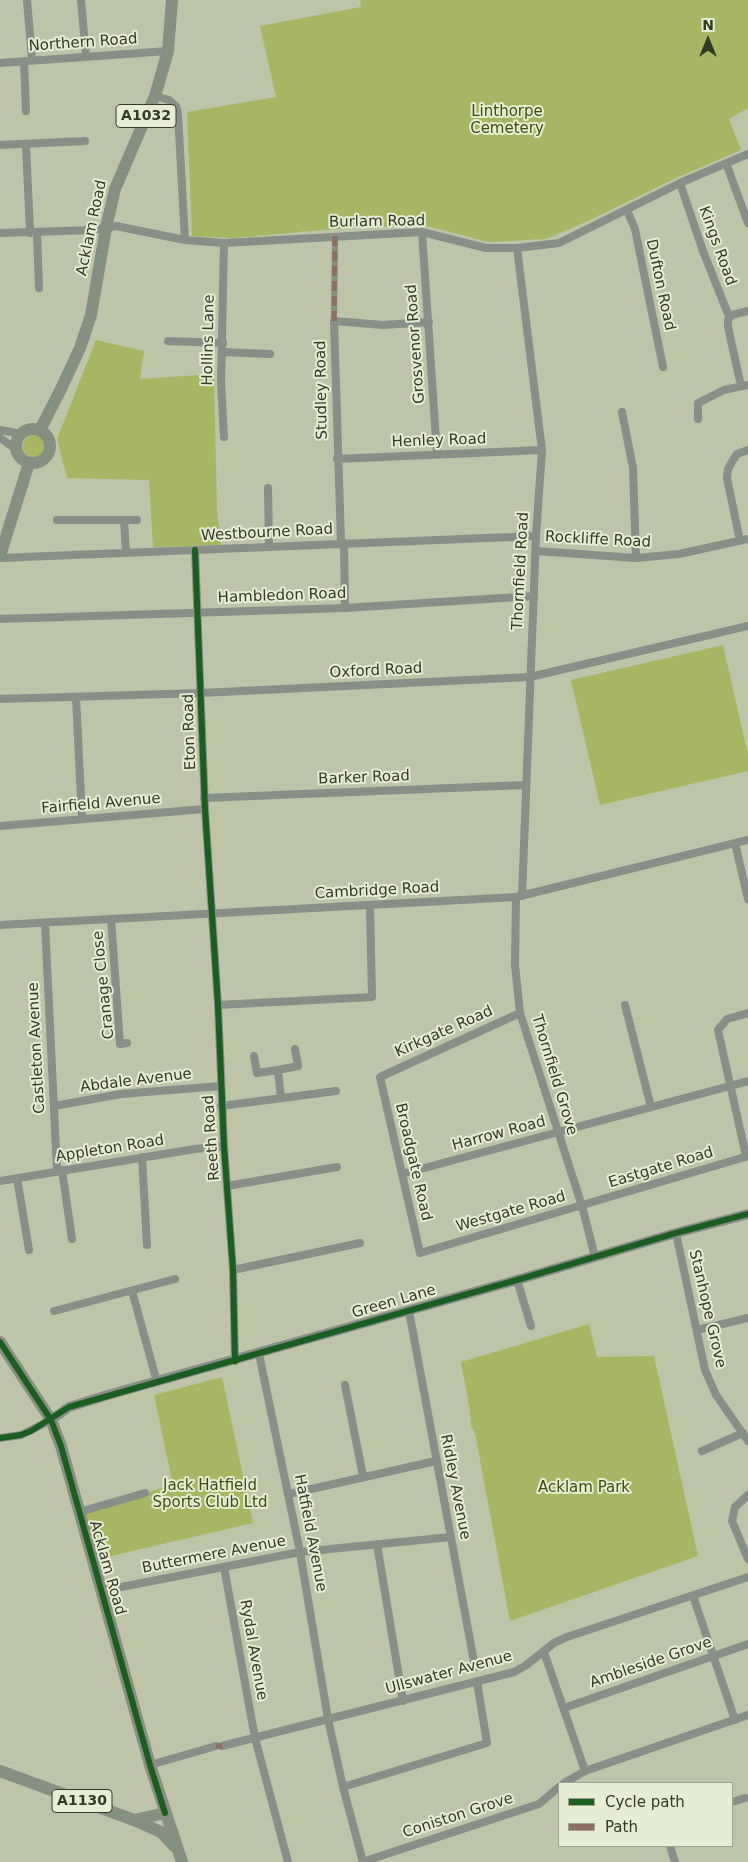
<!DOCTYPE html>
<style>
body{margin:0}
#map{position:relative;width:748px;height:1862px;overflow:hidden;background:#bdc4a7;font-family:"DejaVu Sans",sans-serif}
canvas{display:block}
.legend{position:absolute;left:558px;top:1782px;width:175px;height:65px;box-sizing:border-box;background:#e6edd2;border:1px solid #9fa58d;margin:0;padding:6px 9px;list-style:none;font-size:15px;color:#353a25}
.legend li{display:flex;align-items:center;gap:10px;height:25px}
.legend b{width:25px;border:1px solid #9fa58d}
.north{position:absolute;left:683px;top:15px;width:50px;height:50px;-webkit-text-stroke:4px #e6edd2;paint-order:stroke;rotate:0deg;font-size:14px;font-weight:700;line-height:20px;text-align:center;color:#353a25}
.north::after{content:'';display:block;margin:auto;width:18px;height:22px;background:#353a25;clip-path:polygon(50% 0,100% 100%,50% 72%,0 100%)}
</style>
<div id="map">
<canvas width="748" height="1862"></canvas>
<ul class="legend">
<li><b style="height:6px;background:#1b5e20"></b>Cycle path</li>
<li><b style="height:6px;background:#8d6e63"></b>Path</li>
</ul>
<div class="north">N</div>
</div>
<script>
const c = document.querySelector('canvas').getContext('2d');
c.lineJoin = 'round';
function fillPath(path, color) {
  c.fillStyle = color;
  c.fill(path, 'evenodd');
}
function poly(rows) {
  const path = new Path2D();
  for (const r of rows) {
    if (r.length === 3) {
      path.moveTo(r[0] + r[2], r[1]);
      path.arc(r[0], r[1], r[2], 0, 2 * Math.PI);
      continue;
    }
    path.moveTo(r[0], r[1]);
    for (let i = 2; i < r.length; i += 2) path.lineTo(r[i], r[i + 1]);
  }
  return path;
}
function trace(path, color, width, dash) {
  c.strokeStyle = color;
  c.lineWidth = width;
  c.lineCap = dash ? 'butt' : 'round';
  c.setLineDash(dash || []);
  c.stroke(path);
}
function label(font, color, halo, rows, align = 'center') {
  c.font = font + ' "DejaVu Sans",sans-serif';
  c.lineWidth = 4;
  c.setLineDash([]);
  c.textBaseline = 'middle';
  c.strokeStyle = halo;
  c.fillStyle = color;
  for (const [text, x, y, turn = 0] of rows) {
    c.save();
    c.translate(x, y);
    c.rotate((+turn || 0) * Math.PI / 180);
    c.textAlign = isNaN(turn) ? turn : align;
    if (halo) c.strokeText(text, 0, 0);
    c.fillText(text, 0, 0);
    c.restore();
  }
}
const green = poly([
 [360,0,748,0,748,108,729,119,741,150,674,179,588,221,546,239,488,242,423,225,335,229,232,238,192,236,187,112,276,97,260,26,361,7],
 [96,340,144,351,140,379,214,374,217,511,221,545,153,547,149,480,67,478,57,439],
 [34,446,11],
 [723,645,748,755,748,771,600,805,571,680],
 [589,1324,597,1357,654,1356,698,1556,510,1621,475,1433,471,1426,470,1411,461,1362],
 [222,1377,253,1523,98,1559,85,1510,173,1485,154,1395]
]);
const pedestrian = poly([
 [334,321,335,236]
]);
const minor = poly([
 [27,0,32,60],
 [81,0,86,56],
 [24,61,26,111],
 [0,63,168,51],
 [155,96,169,100,176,106,178,114,185,240],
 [26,144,30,233],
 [0,145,85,141],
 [726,163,748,223],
 [680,183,703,251,728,314,732,315],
 [627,210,635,229,663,367],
 [422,232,437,455],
 [0,233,93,230,116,226,185,240,224,243,422,232,486,248,517,248,559,243,680,183,748,154],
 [37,233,39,288],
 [517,248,542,450,536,536,522,896],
 [732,315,728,320,728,327,741,386],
 [732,315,748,311],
 [168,341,223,343],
 [223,352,270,354],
 [622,412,633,468,636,558],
 [698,419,698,403,724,390,748,385],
 [0,430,21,434],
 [224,437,221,383,224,243],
 [0,438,16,449],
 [337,459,542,450],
 [268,488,269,546],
 [57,520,124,520,126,553],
 [124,520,137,520],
 [740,541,727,478,728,469,733,460,737,454,748,450],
 [341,543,334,321,383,325,429,322],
 [344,543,345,608],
 [195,550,205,809,218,1005,224,1146,233,1270,235,1361],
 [536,551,636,558,679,554,748,539],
 [0,558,536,536],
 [0,619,345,608,534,596],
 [76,697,82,819],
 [0,699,201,693,530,677,748,626],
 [204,798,525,785],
 [0,826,205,809],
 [735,843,748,899],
 [516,897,515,965,520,1013,582,1206,595,1257],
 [111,919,120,1044,127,1043],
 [45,923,57,1171],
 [0,925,516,897,748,840],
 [218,1005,372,997,370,905],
 [625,1005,651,1107],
 [520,1013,380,1077,420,1253,748,1156],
 [254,1056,257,1073,278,1070,298,1066,295,1049],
 [278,1070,281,1098],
 [54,1106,121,1094,221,1086],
 [221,1106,336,1091],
 [746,1156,718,1030,727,1019,748,1013],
 [142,1157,147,1245],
 [62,1170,72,1239],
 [402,1174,748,1081],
 [17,1178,29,1250],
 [0,1181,195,1149,224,1146],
 [227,1186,337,1167],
 [676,1233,705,1370,716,1395,748,1441],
 [233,1270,360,1243],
 [517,1280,531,1326],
 [132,1291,157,1382],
 [54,1311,175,1279],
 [409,1311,475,1667],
 [697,1330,748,1318],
 [259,1354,300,1552,328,1719,343,1787,363,1862],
 [345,1385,363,1476],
 [0,1438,21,1435,51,1420],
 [702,1451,743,1433],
 [289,1494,436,1461],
 [748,1495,735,1507,732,1521,748,1559],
 [79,1512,145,1493],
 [377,1544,403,1701],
 [224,1567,255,1738,288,1862],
 [101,1591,300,1552,451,1537],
 [693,1596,735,1720],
 [544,1652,585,1771],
 [564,1708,748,1644],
 [222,1746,514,1672,525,1666,554,1643,567,1637,748,1577],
 [150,1765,216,1746],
 [564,1783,585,1771,748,1715],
 [343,1787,487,1743,477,1682],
 [732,1802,745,1798],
 [670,1846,675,1862],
 [362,1862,539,1804,559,1787]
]);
const tertiary = poly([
 [51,1420,69,1407,111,1394,517,1280,676,1233,748,1214]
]);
const primary = poly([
 [33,446,17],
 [40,430,61,389,80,348,91,315,106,228,115,189,155,96,168,51,172,0],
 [0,556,29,463],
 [0,1342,51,1420,61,1446,150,1765,182,1862],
 [0,1771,134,1820,165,1813],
 [134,1820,161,1832,174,1846]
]);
const quiet = poly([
 [334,321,335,236],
 [216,1746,222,1746]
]);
const cycleway = poly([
 [195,550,205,809,218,1005,224,1146,233,1270,235,1361],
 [0,1342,51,1420,61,1446,150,1765,165,1813],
 [0,1438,21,1435,31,1431,69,1407,517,1280,676,1233,748,1214]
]);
const shields = [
 [146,116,60],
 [82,1801,60]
];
const shieldNames = [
 ["A1032",146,116],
 ["A1130",82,1801]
];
const streetNames = [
 ["Northern Road",83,43,-4],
 ["Burlam Road",377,222,-1],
 ["Acklam Road",92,228,-78],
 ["Kings Road",717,246,70],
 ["Dufton Road",660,285,78],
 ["Hollins Lane",209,340,-89],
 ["Grosvenor Road",416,344,-94],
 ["Studley Road",322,390,-91],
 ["Henley Road",439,441,-2],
 ["Westbourne Road",267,533,-3],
 ["Rockliffe Road",598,540,3],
 ["Thornfield Road",521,571,-87],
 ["Hambledon Road",282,596,-2],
 ["Oxford Road",376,671,-3],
 ["Eton Road",190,732,-92],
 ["Barker Road",364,778,-2],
 ["Fairfield Avenue",101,804,-5],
 ["Cambridge Road",377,891,-3],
 ["Cranage Close",104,985,-96],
 ["Kirkgate Road",444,1032,-24],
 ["Castleton Avenue",37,1048,-93],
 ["Thornfield Grove",554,1075,73],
 ["Abdale Avenue",136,1081,-7],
 ["Harrow Road",499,1134,-15],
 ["Reeth Road",212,1138,-94],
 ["Appleton Road",110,1149,-9],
 ["Broadgate Road",413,1162,77],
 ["Eastgate Road",661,1168,-17],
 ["Westgate Road",511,1212,-16],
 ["Green Lane",394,1302,-16],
 ["Stanhope Grove",707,1309,77],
 ["Ridley Avenue",455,1487,79],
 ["Hatfield Avenue",310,1533,79],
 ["Buttermere Avenue",214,1555,-11],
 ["Acklam Road",107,1568,74],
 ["Rydal Avenue",253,1650,80],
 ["Ambleside Grove",651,1663,-19],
 ["Ullswater Avenue",449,1673,-15],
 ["Coniston Grove",458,1816,-18]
];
const parkNames = [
 ["Linthorpe",507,112],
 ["Cemetery",507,129],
 ["Jack Hatfield",210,1486],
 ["Sports Club Ltd",210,1503],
 ["Acklam Park",584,1488]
];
fillPath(green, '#a8b663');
trace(pedestrian, '#878f86', 6);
trace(minor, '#878f86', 8);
trace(tertiary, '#878f86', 10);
trace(primary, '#869081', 12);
trace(quiet, '#8d6e63', 5, [10, 5]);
trace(cycleway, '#1b5e20', 6);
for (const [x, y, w] of shields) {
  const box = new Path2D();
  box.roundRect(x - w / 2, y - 11.5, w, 23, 4);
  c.fillStyle = '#e6edd2';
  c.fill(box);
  trace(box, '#353a25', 1);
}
label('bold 14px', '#353a25', null, shieldNames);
label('15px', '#353a25', '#e6edd2', streetNames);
label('15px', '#424b13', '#e6edd2', parkNames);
</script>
